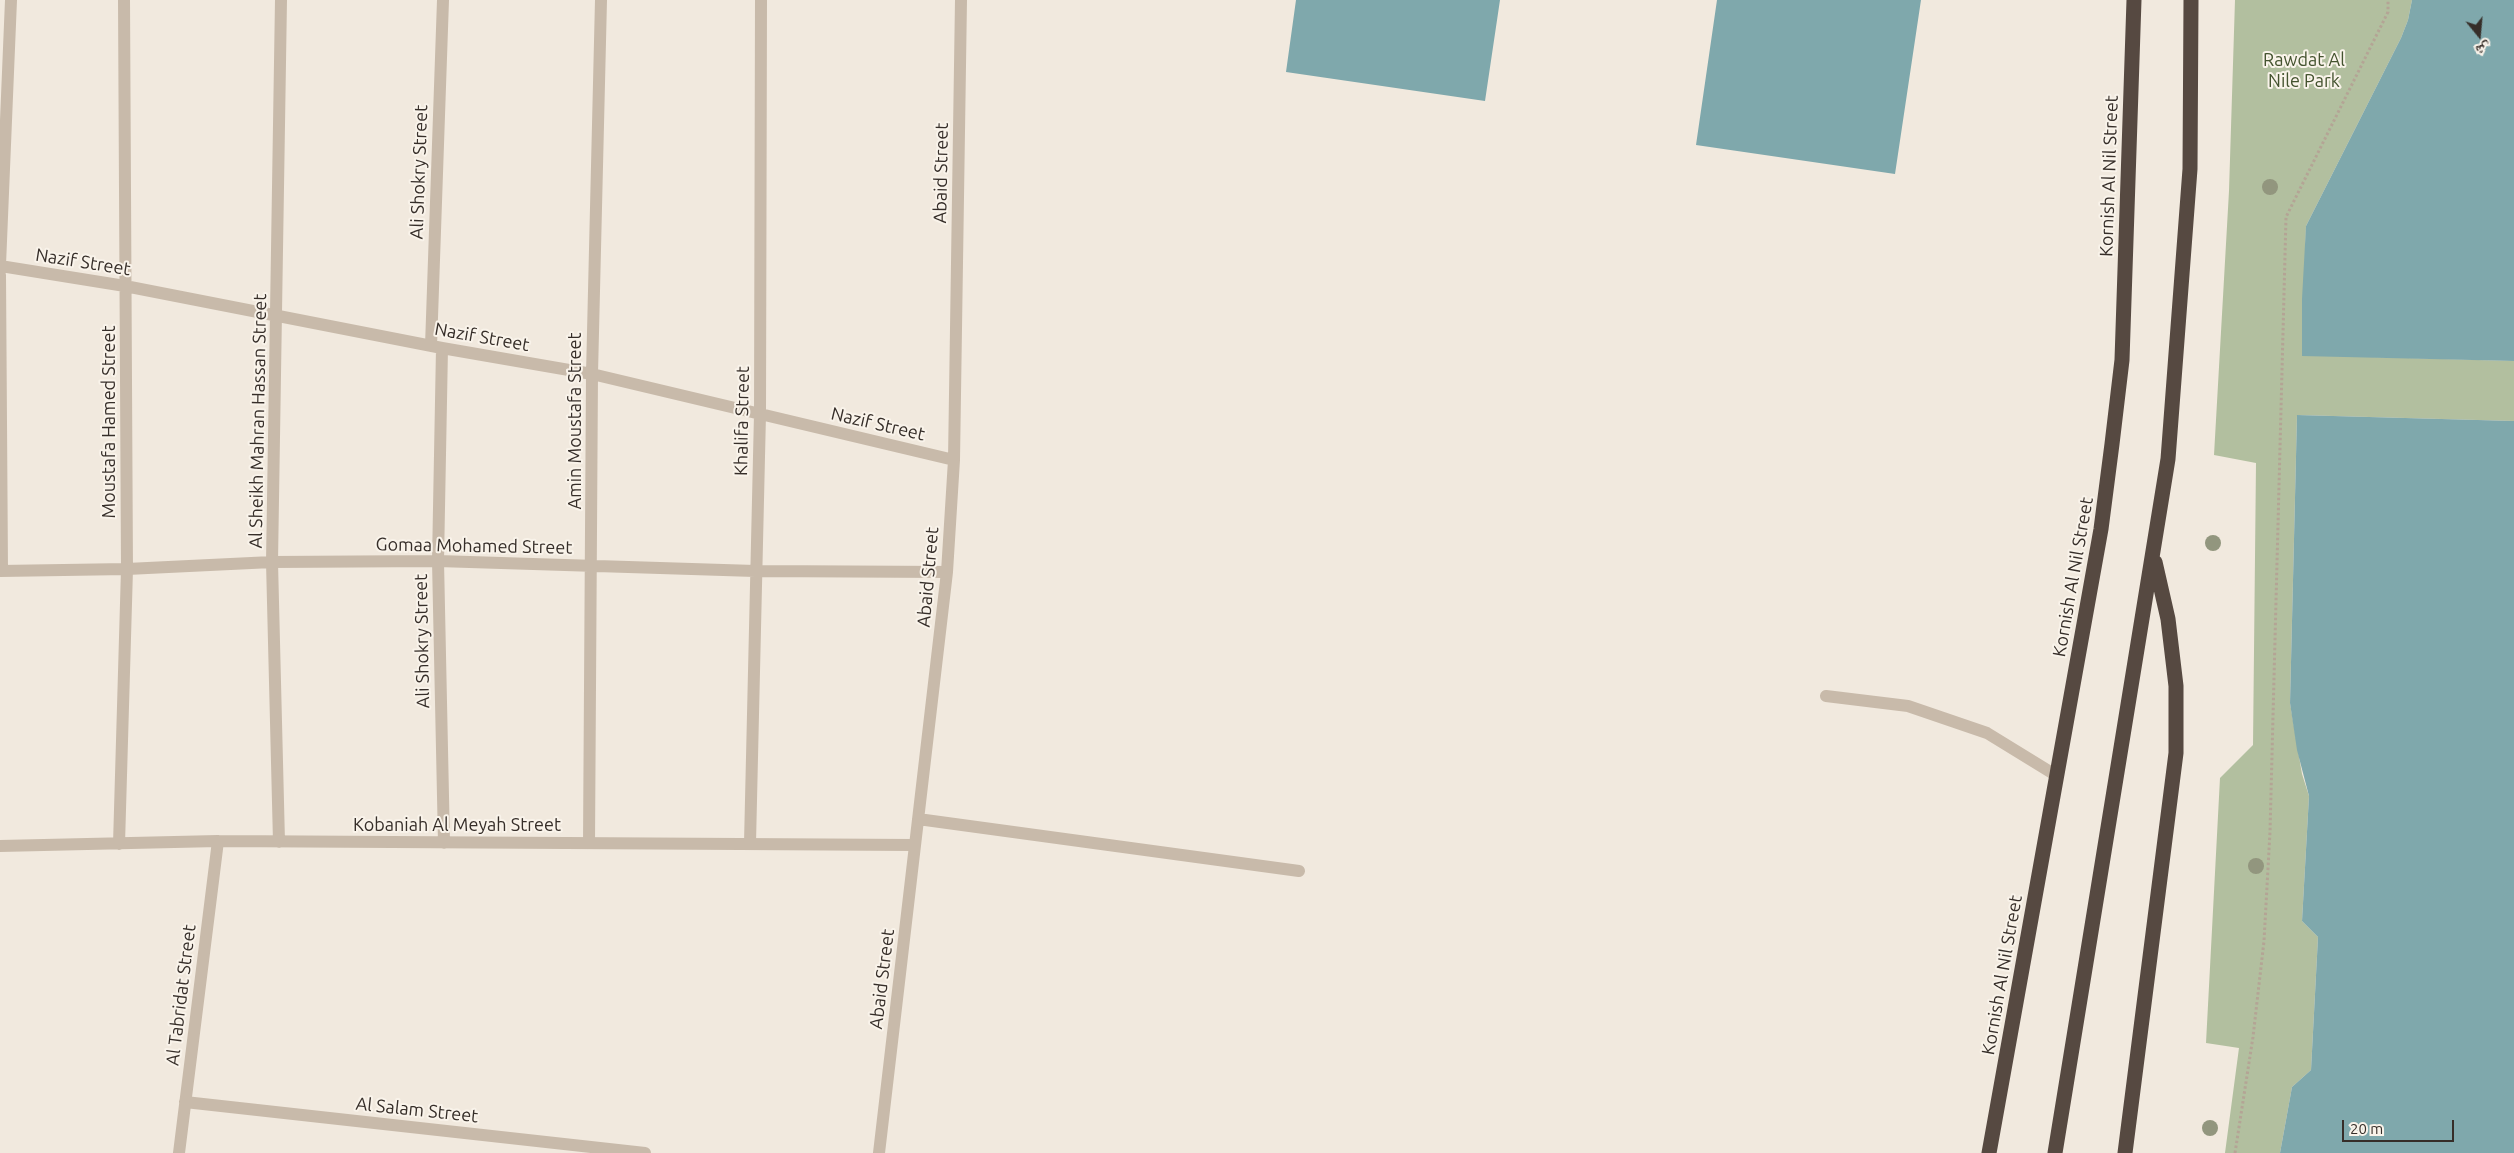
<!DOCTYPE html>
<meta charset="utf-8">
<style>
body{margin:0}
#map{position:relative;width:2514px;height:1153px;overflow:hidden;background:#f1e9de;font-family:Ubuntu,"Noto Naskh Arabic",sans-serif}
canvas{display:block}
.north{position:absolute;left:2454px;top:10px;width:50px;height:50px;-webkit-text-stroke:4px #f9f3ea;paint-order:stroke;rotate:163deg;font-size:14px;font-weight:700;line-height:20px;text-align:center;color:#362e29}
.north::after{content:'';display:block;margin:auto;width:18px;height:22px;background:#362e29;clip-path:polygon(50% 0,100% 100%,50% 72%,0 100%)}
.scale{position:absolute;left:2342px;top:1120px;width:112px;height:22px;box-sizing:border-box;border:2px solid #362e29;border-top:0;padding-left:6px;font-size:15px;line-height:18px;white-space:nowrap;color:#362e29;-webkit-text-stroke:4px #f9f3ea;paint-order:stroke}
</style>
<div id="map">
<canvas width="2514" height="1153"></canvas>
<div class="north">ش</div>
<div class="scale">20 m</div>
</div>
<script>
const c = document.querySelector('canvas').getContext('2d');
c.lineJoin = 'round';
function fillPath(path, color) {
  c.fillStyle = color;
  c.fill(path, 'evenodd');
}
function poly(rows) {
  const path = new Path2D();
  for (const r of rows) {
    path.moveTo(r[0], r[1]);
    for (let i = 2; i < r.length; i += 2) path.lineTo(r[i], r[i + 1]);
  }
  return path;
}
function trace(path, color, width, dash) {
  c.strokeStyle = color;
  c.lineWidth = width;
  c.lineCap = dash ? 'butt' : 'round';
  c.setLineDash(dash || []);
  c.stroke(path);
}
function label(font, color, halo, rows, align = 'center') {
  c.font = font + ' Ubuntu,sans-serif';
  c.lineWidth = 4;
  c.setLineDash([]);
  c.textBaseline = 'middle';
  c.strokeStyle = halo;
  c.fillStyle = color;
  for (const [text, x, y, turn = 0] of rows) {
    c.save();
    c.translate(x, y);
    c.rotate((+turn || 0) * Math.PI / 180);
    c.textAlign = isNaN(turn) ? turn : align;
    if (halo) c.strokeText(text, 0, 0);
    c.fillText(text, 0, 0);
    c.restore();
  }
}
const green = poly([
 [2235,0,2412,0,2408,20,2401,38,2306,226,2302,355,2514,361,2514,421,2297,415,2290,703,2302,774,2309,796,2302,921,2318,937,2311,1070,2292,1087,2280,1153,2225,1153,2239,1048,2206,1043,2220,778,2253,745,2256,463,2214,455,2229,191]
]);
const water = poly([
 [1296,0,1500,0,1485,101,1286,72],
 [1717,0,1921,0,1895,174,1696,145],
 [2412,0,2514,0,2514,361,2302,356,2302,299,2306,226,2401,38,2408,20],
 [2297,415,2514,421,2514,1153,2280,1153,2292,1087,2311,1070,2318,937,2302,921,2309,796,2297,750,2290,703]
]);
const path = poly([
 [2235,1153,2253,1037,2264,941,2270,832,2286,217,2388,12,2388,0]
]);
const minor = poly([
 [0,265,11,0],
 [0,266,125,286,442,348,592,374,954,460],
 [0,275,2,570],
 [431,346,443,0],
 [442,348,438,561,444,843],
 [0,571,127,569,272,562,438,561,755,571,947,572],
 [1826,696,1908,706,1987,733,2057,776],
 [918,819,1299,871],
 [279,842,272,562,281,0],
 [589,843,592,374,601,0],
 [750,843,760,414,761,0],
 [119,844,127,569,124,0],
 [0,846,218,841,914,845],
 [185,1102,645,1153],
 [179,1153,218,841],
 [879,1153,947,572,954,460,961,0]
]);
const highway = poly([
 [1989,1153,2101,529,2112,444,2122,360,2134,0],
 [2055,1153,2168,459,2190,169,2191,0],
 [2125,1153,2176,753,2176,686,2168,619,2155,562]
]);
const trees = [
 [2270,187],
 [2213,543],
 [2256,866],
 [2210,1128]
];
const parkNames = [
 ["Rawdat Al",2304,60],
 ["Nile Park",2304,81]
];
const streetNames = [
 ["Ali Shokry Street",419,172,-88],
 ["Abaid Street",941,173,-89],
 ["Kornish Al Nil Street",2109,176,-88],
 ["Nazif Street",83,262,9],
 ["Nazif Street",482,337,10],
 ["Al Sheikh Mahran Hassan Street",258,421,-89],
 ["Amin Moustafa Street",575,421,-90],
 ["Khalifa Street",742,421,-89],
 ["Moustafa Hamed Street",109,422,-90],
 ["Nazif Street",878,424,13],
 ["Gomaa Mohamed Street",474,546,1],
 ["Abaid Street",928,577,-85],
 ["Kornish Al Nil Street",2073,577,-80],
 ["Ali Shokry Street",422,641,-91],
 ["Kobaniah Al Meyah Street",457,825],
 ["Kornish Al Nil Street",2002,975,-80],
 ["Abaid Street",882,979,-83],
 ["Al Tabridat Street",181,995,-83],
 ["Al Salam Street",417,1110,6]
];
fillPath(green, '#b2bf9f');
fillPath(water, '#7fa8ac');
trace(path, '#b4a495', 3, [2.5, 2.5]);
trace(minor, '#c8baaa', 12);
trace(highway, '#564941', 15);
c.fillStyle = '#92967e';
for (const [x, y] of trees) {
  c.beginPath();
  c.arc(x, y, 8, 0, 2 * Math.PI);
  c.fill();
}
label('18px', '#44532f', '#f9f3ea', parkNames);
label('18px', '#362e29', '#f9f3ea', streetNames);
</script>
